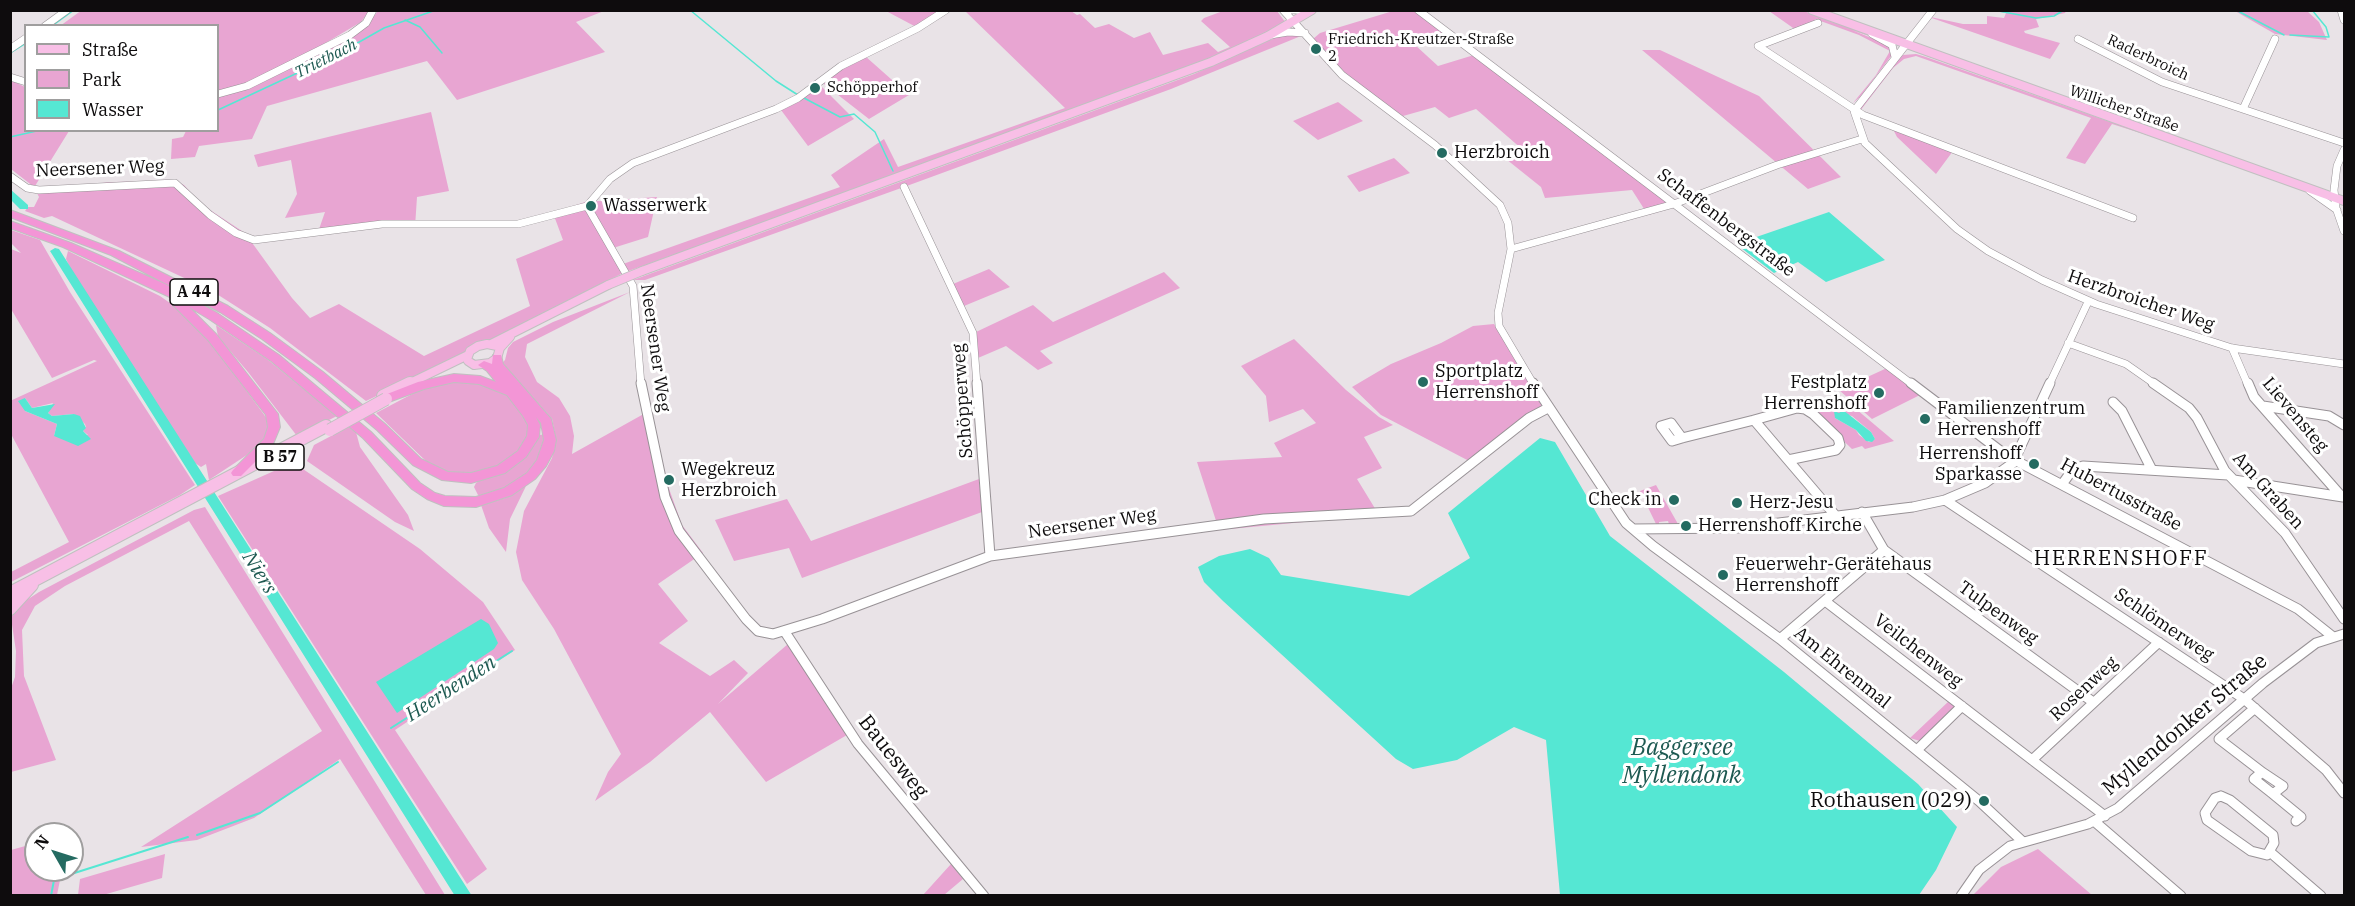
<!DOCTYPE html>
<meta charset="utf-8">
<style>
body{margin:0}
#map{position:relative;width:2355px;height:906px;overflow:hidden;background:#e9e3e7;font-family:"IBM Plex Serif",serif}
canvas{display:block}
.frame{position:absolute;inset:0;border:12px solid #0e0c0d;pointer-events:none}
.legend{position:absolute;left:24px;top:24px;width:195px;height:108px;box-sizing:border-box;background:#fff;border:2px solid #9f9e9e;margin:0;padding:8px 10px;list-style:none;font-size:18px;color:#0e0c0d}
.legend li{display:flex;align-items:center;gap:12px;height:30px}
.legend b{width:30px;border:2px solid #9f9e9e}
.north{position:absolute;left:24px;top:822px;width:60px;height:60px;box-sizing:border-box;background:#fff;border:2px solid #9f9e9e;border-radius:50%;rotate:309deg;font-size:16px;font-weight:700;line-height:24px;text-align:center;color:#0e0c0d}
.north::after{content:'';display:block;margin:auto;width:21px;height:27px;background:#246b61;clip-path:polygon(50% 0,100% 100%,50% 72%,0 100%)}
</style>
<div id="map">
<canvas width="2355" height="906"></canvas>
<div class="frame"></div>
<ul class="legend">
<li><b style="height:8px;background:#f8bfe6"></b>Straße</li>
<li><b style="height:16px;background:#e8a5d2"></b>Park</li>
<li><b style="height:16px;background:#55e7d3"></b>Wasser</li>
</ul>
<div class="north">N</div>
</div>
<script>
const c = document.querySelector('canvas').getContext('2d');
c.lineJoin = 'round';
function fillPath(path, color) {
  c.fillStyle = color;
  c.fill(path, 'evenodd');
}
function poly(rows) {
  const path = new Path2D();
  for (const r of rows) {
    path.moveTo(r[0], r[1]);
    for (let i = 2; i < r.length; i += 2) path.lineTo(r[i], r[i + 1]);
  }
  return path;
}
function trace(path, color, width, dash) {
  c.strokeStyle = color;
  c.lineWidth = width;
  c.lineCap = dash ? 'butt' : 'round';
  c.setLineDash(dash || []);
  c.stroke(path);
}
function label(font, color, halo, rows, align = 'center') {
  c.font = font + ' "IBM Plex Serif",serif';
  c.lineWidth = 6;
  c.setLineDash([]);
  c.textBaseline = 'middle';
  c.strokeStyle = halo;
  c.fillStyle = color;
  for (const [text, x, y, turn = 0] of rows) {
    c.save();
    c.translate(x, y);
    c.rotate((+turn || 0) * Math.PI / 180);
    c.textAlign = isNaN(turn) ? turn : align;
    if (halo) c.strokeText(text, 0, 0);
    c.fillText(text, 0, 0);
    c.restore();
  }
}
const green = poly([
 [82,10,369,11,361,22,312,51,259,78,234,88,218,91,218,26,60,26],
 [378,11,604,11,576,22,605,52,457,100,427,61,267,106,252,139,199,146,195,157,171,159,172,139,183,137,186,131,218,130,218,96,224,95,367,25],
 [886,11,950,11,920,29],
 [965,11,1071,11,1077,15,1080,14,1095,28,1109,24,1134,38,1150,32,1163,55,1208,43,1218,52,1230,47,1201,21,1204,18,1223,11,1277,11,1286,23,1192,68,623,273,465,354,366,401,270,328,212,291,52,216,44,218,25,211,28,207,34,207,39,197,34,187,11,169,11,80,25,87,26,130,69,131,35,186,43,189,112,182,175,181,184,185,201,204,245,233,292,298,310,318,339,304,424,356,530,306,516,259,563,240,553,213,585,202,657,197,648,237,613,248,623,264,840,187,831,175,884,139,898,167,1065,108],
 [1393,11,1415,11,1447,34,1414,44,1438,66,1474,55,1675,207,1648,215,1632,190,1545,198,1541,187,1506,159,1523,150,1476,109,1449,118,1435,107,1403,116,1352,80,1313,39,1320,33],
 [1769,11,1804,11,1822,18,1806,11,1808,11,1880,40,1852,30,1881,42,1891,49,1892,55,1860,97,1853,103,1876,75,1890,51,1859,35,1815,19,1815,21,1796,30],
 [1995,11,2066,11,2065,13,2036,19,2039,27,2024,31,2025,33,2060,43,2050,59,1926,16,1963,24,1987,24,1987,16,2004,18,2006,13],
 [2235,11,2307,11,2319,22,2327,40,2275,34],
 [1283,34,1301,36,1171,89,904,187,645,280,633,280,1194,74],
 [1642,50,1660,50,1759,96,1841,177,1808,189],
 [1916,54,1926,57,2156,138,2112,124,2085,164,2066,158,2091,118,1916,56,1904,59,1893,68,1860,111,1859,106,1895,63,1903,55],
 [865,56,909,95,869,119,824,84,825,80,842,67],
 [821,86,854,119,808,146,781,110],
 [1338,102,1363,121,1318,140,1293,121],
 [431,112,449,191,417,197,415,227,394,226,317,235,325,212,285,218,297,194,291,160,258,167,254,155],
 [1892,127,1953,151,1936,174,1897,137],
 [1394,158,1410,173,1359,192,1347,176],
 [11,230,40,240,70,292,195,485,180,495,11,582,11,572,69,542,11,434,10,401,97,361,94,360,52,378,11,309,11,249,21,253,11,243],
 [25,398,32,408,53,403,48,413,52,416,74,414,85,424,86,427,83,431,88,435,54,436,57,424,25,411],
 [68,251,160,296,184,313,216,349,268,420,268,434,259,447,209,480,206,464,201,467,195,463,77,282,66,259],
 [989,269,1010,287,964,306,953,284],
 [1164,272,1180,288,1040,351,1053,363,1038,370,1006,346,978,358,976,332,1033,305,1053,322],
 [630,292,527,344,525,357,537,382,559,398,570,416,574,436,572,454,649,411,662,469,682,525,703,553,658,584,688,621,659,643,710,676,734,660,748,673,718,704,788,644,847,735,766,782,710,712,650,762,595,801,608,772,621,754,554,629,522,580,516,552,524,511,552,458,556,439,552,419,502,363,505,360,508,348,513,342,553,322],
 [1494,324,1542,403,1540,408,1471,462,1381,415,1352,387,1391,364,1441,343,1473,326],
 [216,325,267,359,337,416,297,436,248,372,218,337],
 [1294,339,1346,390,1379,417,1393,425,1364,437,1382,468,1357,479,1379,515,1219,530,1197,462,1282,457,1274,443,1316,423,1303,409,1269,422,1266,396,1241,366],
 [1887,368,1920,395,1872,419,1839,390],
 [477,381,506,394,518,406,527,420,529,427,527,444,510,461,482,474,454,475,430,465,376,413,414,393,443,382],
 [1837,393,1894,441,1865,449,1862,446,1852,449,1809,408],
 [1839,413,1852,416,1871,432,1875,439,1869,442,1859,435,1856,430,1835,418],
 [350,426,356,432,360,447,408,515,414,531,395,522,307,461,314,445],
 [545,434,545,446,540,456,528,472,508,487,487,495,478,495,474,487,476,483,533,445,540,435],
 [300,467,420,549,483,602,515,650,395,730,487,869,467,884,218,496,274,471],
 [979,479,982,512,802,578,789,548,734,561,715,520,787,499,811,541],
 [1656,485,1678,524,1669,524,1668,521,1659,522,1659,524,1656,524,1640,491],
 [526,486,510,519,506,552,489,528,481,505,505,498],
 [205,507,445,895,426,895,340,759,254,818,197,840,141,847,322,731,189,521,65,586,35,606,22,630,24,676,56,760,11,772,10,691,15,677,16,651,11,618,16,607,39,592,194,510],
 [1949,701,1954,706,1954,709,1920,741,1910,738],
 [36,843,36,870,62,870,57,895,11,895,11,850],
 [2038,849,2092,895,1973,895,2001,867],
 [165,854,162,878,103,895,78,895,80,879],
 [951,864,963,879,944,895,923,895]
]);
const water = poly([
 [1829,212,1885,260,1826,282,1798,262,1774,273,1736,244],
 [25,398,32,408,55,404,48,413,52,416,74,414,80,416,86,428,83,431,91,439,78,446,54,436,57,424,25,411,18,401],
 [1843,410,1871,432,1875,439,1872,442,1866,441,1856,430,1835,418,1834,411,1839,413],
 [1540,438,1555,442,1610,536,1784,672,1918,784,1957,827,1936,870,1919,895,1560,895,1546,740,1514,727,1457,760,1413,769,1396,759,1223,601,1204,582,1198,567,1219,556,1250,549,1269,558,1281,575,1409,596,1470,558,1448,513],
 [481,619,489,624,498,643,494,649,397,713,376,682]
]);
const streamFar1 = poly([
 [690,10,776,81,798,95],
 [1993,10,2036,18,2054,16,2064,10],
 [2236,10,2284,35],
 [405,20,420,27,442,53],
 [52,26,74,10],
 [2290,35,2329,37,2326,27,2312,10],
 [10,53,26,43],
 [804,98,840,117,854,114,875,132,893,171],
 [218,110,338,54,384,28,436,10],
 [10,137,41,130]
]);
const stream = poly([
 [391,728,512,651],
 [197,835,260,813,338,762],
 [65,876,188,837],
 [51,896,54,880]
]);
const river = poly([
 [10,189,28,205,28,209,20,209,10,199,10,189],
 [55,248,59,249,472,896,455,896,50,251,55,248]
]);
const minorFar1 = poly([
 [1283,10,1342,75,1435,145,1500,205,1508,223,1511,249,1498,313,1499,326,1534,385],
 [1288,10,1306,10],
 [1418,10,1913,385],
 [1933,10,1854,111,1865,143,1957,229,1988,251,2042,280,2096,304,2232,348,2344,364],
 [2341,10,2344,20],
 [1818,23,1758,46,1863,115,2133,218],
 [45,26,67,10],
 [1872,34,1892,45,1895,57],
 [1270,35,1288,32,1305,33],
 [2078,39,2162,82,2344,143],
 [10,49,26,38],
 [10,77,26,82],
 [218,94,247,86,350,35,366,23,373,10],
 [2243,109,2275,39],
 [2344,150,2337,166,2334,190,2336,208,2344,231],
 [10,176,27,188,39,190,175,183,210,215,236,233,254,240,382,224,518,224,587,206],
 [904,187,973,333,977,385],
 [2310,191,2337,210],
 [587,206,633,286,641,385],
 [587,206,610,179,633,163,776,109,798,98,841,66,918,28,946,10],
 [1511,249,1674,204,1777,165,1862,139],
 [2068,343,2126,364,2156,385],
 [2232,348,2248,385],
 [2049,385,2088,302]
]);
const minor = poly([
 [641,383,665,497,679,531,746,619,758,631,773,634,822,619,990,556,1264,519,1411,511,1529,418,1548,408],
 [977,383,990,556],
 [1533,383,1626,523,1653,546,1780,639,1979,801,2022,841],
 [1911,383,2007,456,2298,609,2332,636],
 [2153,383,2189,408,2197,418,2225,471,2285,533,2344,619],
 [2248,383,2254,397,2342,497],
 [2113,402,2122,411,2152,470],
 [2263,406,2329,416,2344,425],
 [1797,408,1805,409,1813,414,1838,438,1840,445,1836,450,1788,460,1754,420,1797,408],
 [1671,423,1682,438,1672,441,1661,426,1671,423],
 [1682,438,1754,420],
 [1788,460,1835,515],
 [2234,480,2343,497],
 [2063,483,2073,469,2083,466,2228,475],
 [1945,500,2244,699,2326,770,2344,793],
 [1633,529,1737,528,1913,507,1945,500,1985,483,2013,463,2050,383],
 [1884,550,2093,702],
 [1825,601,2105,816],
 [785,632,858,744,984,896],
 [1780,639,1884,550,1862,512],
 [2255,708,2219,739,2262,772],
 [1917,750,1962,706],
 [2032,760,2159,642],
 [2262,772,2283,786,2273,794,2254,779,2262,772],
 [2273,794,2301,817,2296,821],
 [2221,796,2230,800,2273,835,2274,843,2267,855,2251,851,2207,820,2205,813,2215,798,2221,796],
 [2094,821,2181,896],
 [2270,852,2321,896],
 [1961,896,1979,870,2010,846,2088,824,2118,808,2263,683,2316,643,2344,634]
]);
const majorFar1 = poly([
 [1812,10,2344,201],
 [642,271,1211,62,1268,36,1312,10],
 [491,344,608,285],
 [467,359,470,351,478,346,487,344,497,346],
 [468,361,474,365,490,363,497,358,500,348,510,337],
 [406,385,468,355]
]);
const major = poly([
 [383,396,410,383],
 [10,593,326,426],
 [10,609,32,585]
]);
const highway = poly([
 [10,210,119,251,228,306,270,333,323,372,385,424,421,459,448,472,471,473,497,466,518,451,527,436,528,425,523,416,507,395,479,384,454,382,424,389,386,403,380,399,382,396,418,382,454,374,480,376,496,382,487,371,478,365,484,361,492,364,493,355,501,355,503,364,551,419,556,440,554,451,546,466,535,479,512,495,476,507,444,506,427,499,412,489,363,438,271,361,209,319,189,307,216,334,278,414,280,427,273,444,241,476,233,476,231,473,233,470,264,439,268,427,266,415,208,340,173,305,172,302,174,299,63,247,10,228,10,221,71,243,165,284,217,313,279,355,371,432,420,483,435,493,445,496,476,497,504,488,527,473,537,460,544,440,541,423,536,417,540,425,539,437,526,457,505,473,471,483,442,480,413,465,377,430,315,378,262,339,220,312,111,255,10,217,10,210]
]);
const majorBridgeFar1 = poly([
 [608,285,642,271]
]);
const majorBridge = poly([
 [330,430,386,399]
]);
const markers = [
 [1316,49,6,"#246b61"],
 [815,88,6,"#246b61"],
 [1442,153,6,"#246b61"],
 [591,206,6,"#246b61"],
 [1423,382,6,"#246b61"],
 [1879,393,6,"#246b61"],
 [1925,419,6,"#246b61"],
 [2034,464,6,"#246b61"],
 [669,480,6,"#246b61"],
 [1674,500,6,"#246b61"],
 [1737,503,6,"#246b61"],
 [1686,526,6,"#246b61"],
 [1723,575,6,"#246b61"],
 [1984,801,6,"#246b61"]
];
const farPoinames = [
 ["Friedrich-Kreutzer-Straße",1328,40],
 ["2",1328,57],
 ["Schöpperhof",827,88]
];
const farStreetnames = [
 ["Raderbroich",2148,58,25],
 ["Willicher Straße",2124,109,19]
];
const farWaternames = [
 ["Trietbach",326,59,-27]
];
const shields = [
 [194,292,48],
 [280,457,48]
];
const shieldNames = [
 ["A 44",194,292],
 ["B 57",280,457]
];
const poiNames = [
 ["Herzbroich",1454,153],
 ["Wasserwerk",603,206],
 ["Sportplatz",1435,372],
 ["Herrenshoff",1435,393],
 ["Festplatz",1867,383,"right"],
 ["Herrenshoff",1867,404,"right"],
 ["Familienzentrum",1937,409],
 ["Herrenshoff",1937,430],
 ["Herrenshoff",2022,454,"right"],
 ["Sparkasse",2022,475,"right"],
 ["Wegekreuz",681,470],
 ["Herzbroich",681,491],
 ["Check in",1662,500,"right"],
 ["Herz-Jesu",1749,503],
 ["Herrenshoff Kirche",1698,526],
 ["Feuerwehr-Gerätehaus",1735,565],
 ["Herrenshoff",1735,586]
];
const streetNames = [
 ["Neersener Weg",100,169,-2],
 ["Schaffenbergstraße",1726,223,37],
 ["Herzbroicher Weg",2141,301,19],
 ["Neersener Weg",655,348,82],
 ["Schöpperweg",963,401,-94],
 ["Lievensteg",2295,415,50],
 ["Am Graben",2268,491,48],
 ["Hubertusstraße",2121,495,28],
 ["Neersener Weg",1092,524,-8],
 ["Tulpenweg",1998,613,36],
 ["Schlömerweg",2164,625,34],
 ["Veilchenweg",1918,651,38],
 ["Am Ehrenmal",1842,668,39],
 ["Rosenweg",2084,689,-43]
];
const waterNames = [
 ["Niers",259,573,58],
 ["Heerbenden",451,689,-33]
];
const quarterNames = [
 ["HERRENSHOFF",2121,559]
];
const nearStreetnames = [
 ["Myllendonker Straße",2185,725,-40],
 ["Bauesweg",893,757,52]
];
const nearPoinames = [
 ["Rothausen (029)",1972,801]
];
const nearWaternames = [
 ["Baggersee",1682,748],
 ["Myllendonk",1682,776]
];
fillPath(green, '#e8a5d2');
fillPath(water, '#55e7d3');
trace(streamFar1, '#55e7d3', 1.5);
trace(stream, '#55e7d3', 2);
fillPath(river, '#55e7d3');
trace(minorFar1, '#989296', 8);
trace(minor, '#989296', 11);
trace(majorFar1, '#c0c0c0', 10);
trace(major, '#c0c0c0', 14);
trace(highway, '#c0c0c0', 2);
trace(minorFar1, '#fff', 7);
trace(minor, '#fff', 9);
trace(majorFar1, '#f8bfe6', 8);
trace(major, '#f8bfe6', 12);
fillPath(highway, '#f395d6');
trace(majorBridgeFar1, '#c0c0c0', 10, []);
trace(majorBridge, '#c0c0c0', 14, []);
trace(majorBridgeFar1, '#f8bfe6', 8);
trace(majorBridge, '#f8bfe6', 12);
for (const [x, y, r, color] of markers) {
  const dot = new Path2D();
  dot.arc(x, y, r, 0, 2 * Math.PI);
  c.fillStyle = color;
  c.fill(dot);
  trace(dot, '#fff', 2);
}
label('15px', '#0e0c0d', '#fff', farPoinames, 'left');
label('15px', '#0e0c0d', '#fff', farStreetnames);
label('italic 16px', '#1d5951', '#fff', farWaternames);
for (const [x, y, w] of shields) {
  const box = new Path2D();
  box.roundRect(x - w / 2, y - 13, w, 26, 4.5);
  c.fillStyle = '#fff';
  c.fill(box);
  trace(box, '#0e0c0d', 1.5);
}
label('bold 16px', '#0e0c0d', null, shieldNames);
label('18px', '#0e0c0d', '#fff', poiNames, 'left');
label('18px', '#0e0c0d', '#fff', streetNames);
label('italic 20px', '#1d5951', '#fff', waterNames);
c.letterSpacing = '1.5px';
label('21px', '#0e0c0d', '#fff', quarterNames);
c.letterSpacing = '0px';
label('21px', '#0e0c0d', '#fff', nearStreetnames);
label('21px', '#0e0c0d', '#fff', nearPoinames, 'right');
label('italic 24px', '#1d5951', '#fff', nearWaternames);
</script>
